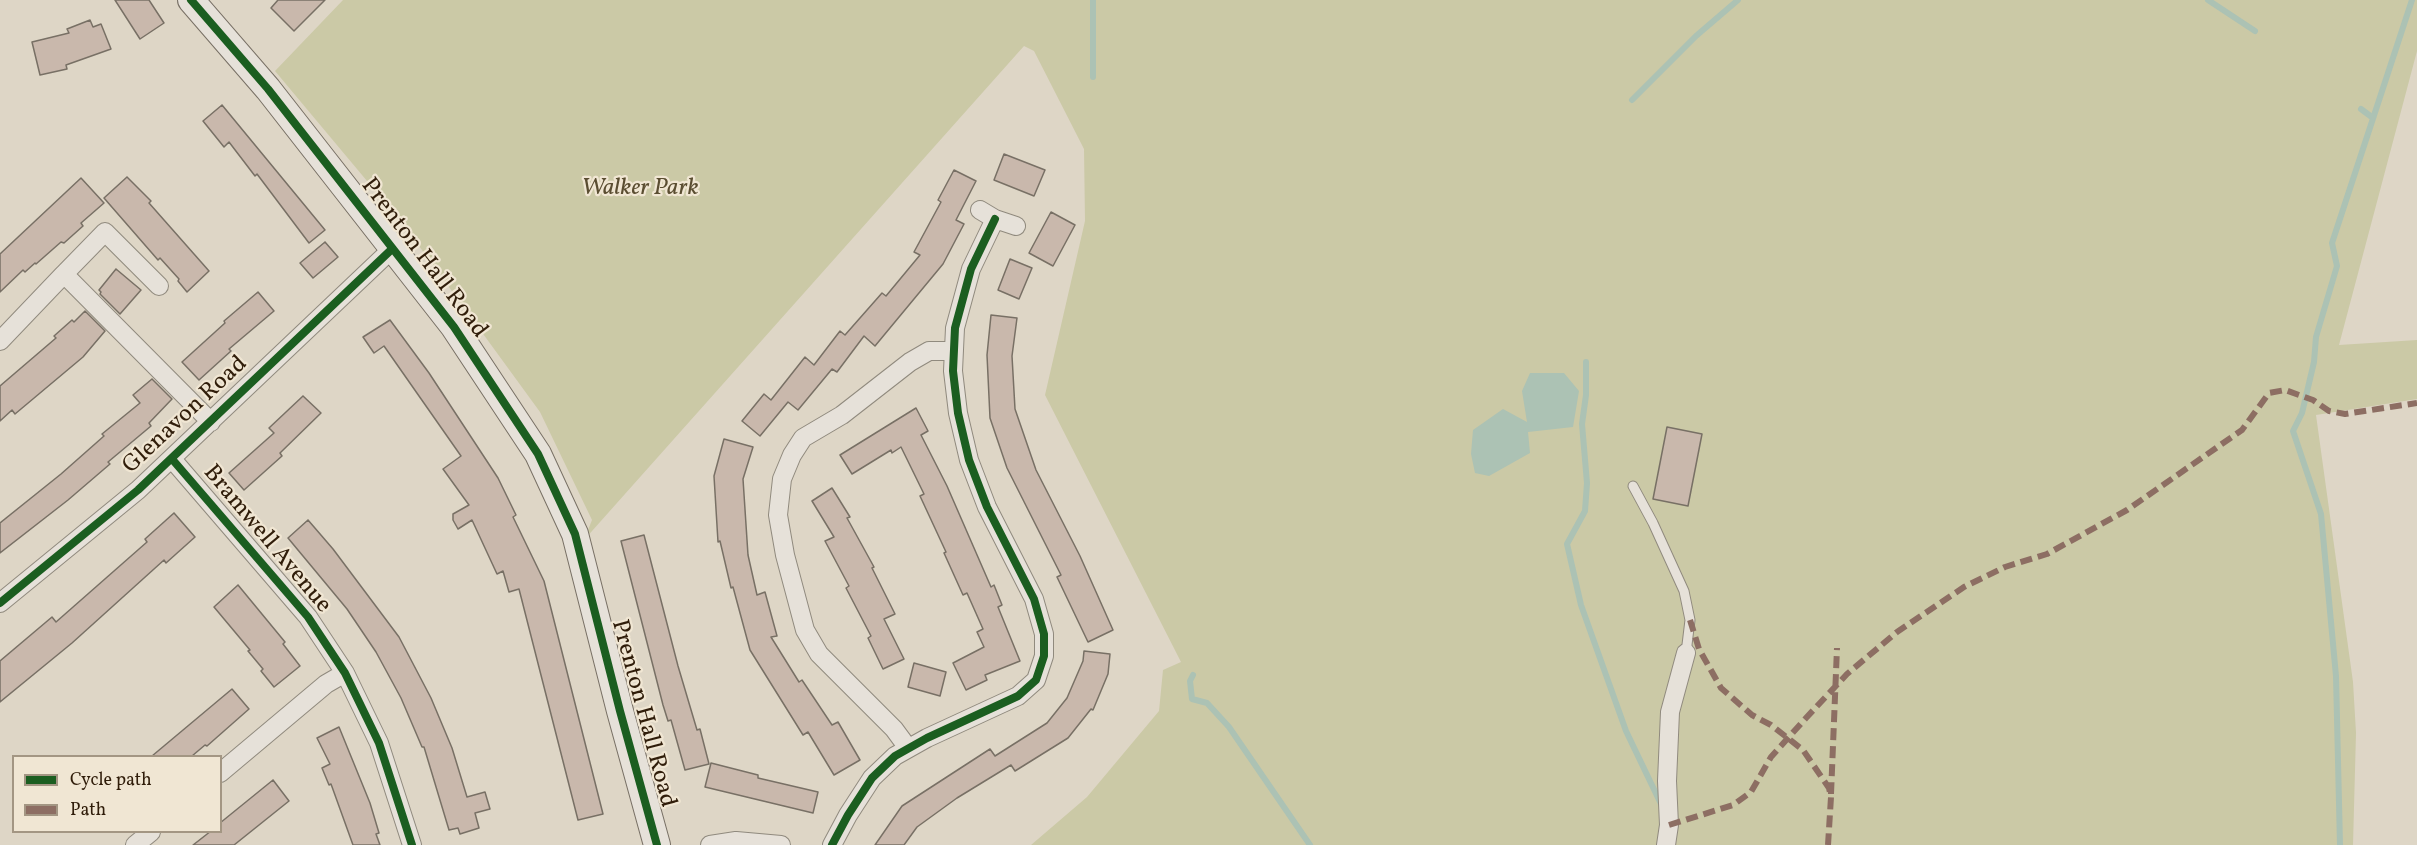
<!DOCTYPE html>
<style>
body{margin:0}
#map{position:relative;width:2417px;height:845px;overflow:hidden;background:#ded6c6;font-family:Vollkorn,serif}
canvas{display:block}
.legend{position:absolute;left:12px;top:755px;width:210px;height:78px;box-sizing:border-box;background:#f0e6d3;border:2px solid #a39683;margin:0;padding:8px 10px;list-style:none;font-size:18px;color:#301d0a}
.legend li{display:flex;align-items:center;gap:12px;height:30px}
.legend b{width:30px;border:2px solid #a39683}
</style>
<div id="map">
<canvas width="2417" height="845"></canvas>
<ul class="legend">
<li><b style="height:8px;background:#1b5e20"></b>Cycle path</li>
<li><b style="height:8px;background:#8d6e63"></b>Path</li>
</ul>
</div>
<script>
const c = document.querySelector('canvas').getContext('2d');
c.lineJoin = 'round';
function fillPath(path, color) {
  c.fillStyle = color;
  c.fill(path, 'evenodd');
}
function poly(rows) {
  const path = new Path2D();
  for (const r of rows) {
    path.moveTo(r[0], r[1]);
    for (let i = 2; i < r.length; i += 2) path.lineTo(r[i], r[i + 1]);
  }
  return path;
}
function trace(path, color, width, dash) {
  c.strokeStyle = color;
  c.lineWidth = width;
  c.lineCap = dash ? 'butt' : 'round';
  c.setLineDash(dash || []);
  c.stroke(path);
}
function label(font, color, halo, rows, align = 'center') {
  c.font = font + ' Vollkorn,serif';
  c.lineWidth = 4.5;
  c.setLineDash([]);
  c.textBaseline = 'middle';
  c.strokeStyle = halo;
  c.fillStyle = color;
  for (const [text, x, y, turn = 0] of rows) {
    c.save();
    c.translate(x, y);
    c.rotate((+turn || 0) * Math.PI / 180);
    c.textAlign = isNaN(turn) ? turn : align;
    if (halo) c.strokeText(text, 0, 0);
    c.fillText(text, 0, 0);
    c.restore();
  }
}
const green = poly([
 [343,0,2417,0,2417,51,2339,345,2417,340,2417,399,2316,415,2353,682,2356,733,2353,845,1031,845,1087,797,1159,711,1163,670,1181,662,1045,395,1085,221,1084,149,1034,51,1024,46,584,540,592,520,540,412,403,224,275,71]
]);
const water = poly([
 [1530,373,1564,373,1579,391,1573,427,1528,432,1530,453,1489,476,1475,473,1471,454,1473,430,1503,409,1527,422,1522,391]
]);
const stream = poly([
 [2208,0,2255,31],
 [1093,77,1093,0],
 [1632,100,1696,36,1738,0],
 [2361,109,2373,118],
 [1586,362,1586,395,1582,424,1587,483,1585,511,1567,544,1581,605,1626,731,1661,804],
 [1193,675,1190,681,1192,699,1207,703,1229,727,1310,845],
 [2340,845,2336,676,2321,514,2293,431,2302,413,2314,362,2316,337,2337,266,2332,243,2412,0]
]);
const building = poly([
 [115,0,149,0,164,23,140,39,115,0],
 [278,0,325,0,294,31,271,8,278,0],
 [90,20,93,27,101,24,111,49,66,65,67,69,40,75,32,42,69,33,67,29,90,20],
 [222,105,325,230,309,243,257,174,255,176,229,142,224,147,203,121,222,105],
 [1004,154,1045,170,1034,196,994,180,1004,154],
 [954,170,976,181,956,220,964,224,943,264,875,346,864,336,837,372,832,369,798,410,788,402,760,436,742,421,764,394,771,400,805,357,814,365,840,331,845,335,882,293,886,296,920,255,914,252,941,202,938,200,954,170],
 [127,177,151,201,149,203,209,271,187,292,178,281,179,279,160,258,158,260,104,198,127,177],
 [81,178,104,203,81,223,83,226,64,243,61,242,36,264,35,263,25,272,23,270,0,292,0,254,81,178],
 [1051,212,1075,225,1053,266,1029,253,1051,212],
 [325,242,338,257,313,278,300,263,325,242],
 [1010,259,1032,268,1019,299,998,290,1010,259],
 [116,269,141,290,120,314,100,294,101,292,99,290,116,269],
 [258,292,274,311,229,349,231,351,199,380,182,362,225,323,224,321,258,292],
 [85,311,105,331,83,357,15,414,12,410,0,421,0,386,56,338,54,336,72,320,74,322,85,311],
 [991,315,1017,318,1012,356,1015,409,1036,470,1080,556,1113,630,1088,642,1057,577,1061,575,1007,468,990,418,987,355,991,315],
 [390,320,429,373,498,478,516,515,513,517,544,581,603,814,578,820,519,589,509,592,503,571,497,574,472,520,458,529,453,520,453,514,469,505,443,469,461,456,384,346,374,353,363,337,390,320],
 [152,379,172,399,149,423,151,426,108,462,110,464,68,500,0,553,0,523,61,474,104,436,102,434,140,403,133,395,152,379],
 [303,396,321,413,280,453,282,456,244,490,229,473,274,433,269,428,303,396],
 [916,408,928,431,921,435,947,486,991,587,994,585,1002,605,998,607,1020,661,985,675,987,680,966,690,953,663,984,647,977,632,983,629,967,593,963,595,944,553,946,552,920,496,924,494,901,447,892,453,891,450,852,474,840,455,916,408],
 [1667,427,1702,434,1688,506,1653,499,1667,427],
 [724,439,753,447,743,479,748,555,757,595,765,592,777,636,771,637,799,682,802,680,832,725,838,722,860,760,834,775,808,732,803,735,750,650,733,587,731,588,720,541,718,542,714,476,724,439],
 [832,488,850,517,847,518,874,567,872,568,895,614,884,619,904,659,883,669,868,638,871,636,846,588,849,586,825,541,834,537,812,501,832,488],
 [174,513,195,537,166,563,164,560,72,643,0,702,0,661,52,617,56,622,147,542,145,539,174,513],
 [308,520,333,549,399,637,431,698,452,748,467,797,485,792,490,809,475,813,479,828,460,834,458,828,449,830,424,747,422,747,401,698,376,652,347,609,288,538,308,520],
 [644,535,678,666,697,730,700,729,709,764,685,770,671,720,668,721,663,705,621,541,644,535],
 [238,585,285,642,283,644,300,666,274,687,261,671,263,669,248,651,250,650,214,607,238,585],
 [1084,651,1110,654,1108,674,1093,710,1091,709,1068,738,1015,771,1011,765,957,798,917,827,904,845,875,845,902,806,990,749,995,756,1047,723,1067,698,1083,661,1084,651],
 [914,663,946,672,940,696,908,687,914,663],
 [232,689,249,709,207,746,205,745,192,756,152,756,232,689],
 [339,727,370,803,379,833,376,834,380,845,353,845,331,784,329,785,322,768,330,764,317,738,339,727],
 [711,763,758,775,758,778,818,792,813,813,705,787,711,763],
 [273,780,289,801,234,845,193,845,211,831,220,831,220,823,273,780]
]);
const lane = poly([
 [1633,486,1653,523,1684,591,1690,620,1686,653]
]);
const street = poly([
 [980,210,995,219,1016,226],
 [159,286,105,232,64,274,211,422],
 [0,341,64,274],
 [172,459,308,617,345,673,379,743,412,845],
 [0,603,138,490,392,249],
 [908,748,894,729,819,654,805,630,785,555,778,515,782,479,792,455,803,438,842,415,910,362,929,351,954,351],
 [220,773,326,684,345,673],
 [135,845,151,832],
 [710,845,736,841,781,845],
 [832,845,848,815,872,778,895,756,927,738,1018,696,1036,680,1044,656,1044,634,1034,599,987,507,969,460,958,413,953,371,955,328,971,269,995,219],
 [1666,845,1669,825,1667,781,1670,712,1686,653]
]);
const secondary = poly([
 [191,0,268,89,454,327,538,454,575,534,620,711,657,845]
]);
const quiet = poly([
 [1690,620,1699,649,1721,688,1752,715,1771,725,1803,750,1829,788,1831,797,1828,845],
 [1831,794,1837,648],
 [1669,825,1733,805,1751,792,1771,757,1806,718,1847,674,1897,632,1964,587,2005,567,2047,554,2127,510,2242,430,2269,393,2285,390,2313,400,2329,411,2345,414,2417,403]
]);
const cycleway = poly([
 [191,0,268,89,454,327,538,454,575,534,620,711,657,845],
 [172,459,308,617,345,673,379,743,412,845],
 [0,603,138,490,392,249],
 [832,845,848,815,872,778,895,756,927,738,1018,696,1036,680,1044,656,1044,634,1034,599,987,507,969,460,958,413,953,371,955,328,971,269,995,219]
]);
const parkNames = [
 ["Walker Park",640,190]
];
const streetNames = [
 ["Prenton Hall Road",423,259,53],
 ["Glenavon Road",186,416,-43],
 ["Bramwell Avenue",266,540,50],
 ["Prenton Hall Road",642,714,75]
];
fillPath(green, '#cbc9a6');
fillPath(water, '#acc2b4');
trace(stream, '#acc2b4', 6);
fillPath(building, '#c9b8ac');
trace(building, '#787065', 1.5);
trace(lane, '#908a7e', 11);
trace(street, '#908a7e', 20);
trace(secondary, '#787065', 28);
trace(lane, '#e6e1d9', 9);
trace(street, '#e6e1d9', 18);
trace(secondary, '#e6e1d9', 26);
trace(quiet, '#8d6e63', 6, [12, 6]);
trace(cycleway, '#1b5e20', 8);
label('italic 24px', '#5a4d31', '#f0e6d3', parkNames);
label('24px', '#301d0a', '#f0e6d3', streetNames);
</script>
